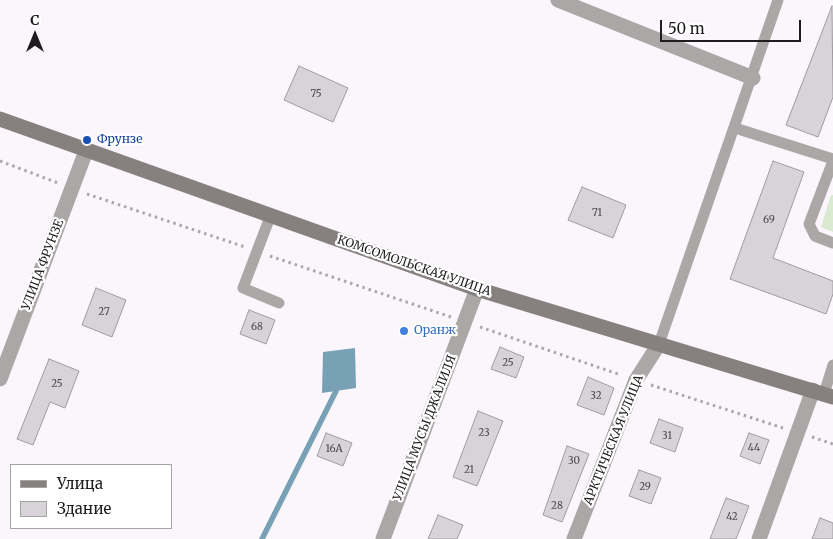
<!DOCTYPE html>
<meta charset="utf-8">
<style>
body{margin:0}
#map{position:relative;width:833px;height:539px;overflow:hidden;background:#fbf5fc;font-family:Merriweather,serif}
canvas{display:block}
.legend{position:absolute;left:10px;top:464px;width:162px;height:65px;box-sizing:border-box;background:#fff;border:1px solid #a5a4a5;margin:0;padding:6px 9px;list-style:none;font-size:15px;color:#1e1c1e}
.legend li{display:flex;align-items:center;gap:10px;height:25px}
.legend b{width:25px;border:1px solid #a5a4a5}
.north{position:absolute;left:10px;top:10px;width:50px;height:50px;-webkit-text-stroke:4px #fff;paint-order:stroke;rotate:0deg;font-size:14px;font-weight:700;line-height:20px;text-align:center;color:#1e1c1e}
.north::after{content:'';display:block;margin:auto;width:18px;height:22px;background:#1e1c1e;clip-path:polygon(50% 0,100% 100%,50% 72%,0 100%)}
.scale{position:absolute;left:660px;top:20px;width:141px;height:22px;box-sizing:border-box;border:2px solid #1e1c1e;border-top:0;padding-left:6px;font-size:15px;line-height:18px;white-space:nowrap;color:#1e1c1e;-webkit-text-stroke:4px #fff;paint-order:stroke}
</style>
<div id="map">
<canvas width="833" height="539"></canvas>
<ul class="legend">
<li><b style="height:6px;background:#86807f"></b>Улица</li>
<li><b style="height:14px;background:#d8d2d9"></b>Здание</li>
</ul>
<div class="north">С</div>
<div class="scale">50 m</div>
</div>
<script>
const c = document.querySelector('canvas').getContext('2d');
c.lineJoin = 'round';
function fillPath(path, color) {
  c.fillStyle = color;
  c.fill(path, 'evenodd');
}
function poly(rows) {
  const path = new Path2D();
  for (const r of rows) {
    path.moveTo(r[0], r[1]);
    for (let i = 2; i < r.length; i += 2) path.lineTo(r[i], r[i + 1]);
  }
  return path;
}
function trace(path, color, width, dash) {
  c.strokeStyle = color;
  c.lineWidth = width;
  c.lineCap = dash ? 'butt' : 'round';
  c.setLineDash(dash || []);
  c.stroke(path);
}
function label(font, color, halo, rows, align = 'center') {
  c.font = font + ' Merriweather,serif';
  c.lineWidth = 4.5;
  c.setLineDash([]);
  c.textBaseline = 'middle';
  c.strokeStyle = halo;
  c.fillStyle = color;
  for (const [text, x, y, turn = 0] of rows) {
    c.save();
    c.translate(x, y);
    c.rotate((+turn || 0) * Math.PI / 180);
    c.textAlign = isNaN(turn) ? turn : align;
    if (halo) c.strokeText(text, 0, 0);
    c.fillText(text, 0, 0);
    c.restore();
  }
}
const green = poly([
 [831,195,833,195,833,232,821,227]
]);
const water = poly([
 [355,348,356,388,322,393,323,352]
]);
const stream = poly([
 [262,539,336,391]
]);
const building = poly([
 [832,6,833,97,818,137,786,125,832,6],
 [299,66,348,88,333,122,284,100,299,66],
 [773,161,804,172,773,258,833,281,833,294,826,314,730,279,773,161],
 [582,187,626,205,613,238,568,220,582,187],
 [96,288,126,300,112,337,82,325,96,288],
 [249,310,275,320,266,344,240,334,249,310],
 [500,347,524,357,516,378,491,369,500,347],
 [49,359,79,371,65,408,50,402,33,445,17,439,49,359],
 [588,377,614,388,604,415,577,405,588,377],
 [478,411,503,421,477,486,453,477,478,411],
 [659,419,683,428,675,452,650,443,659,419],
 [326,433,352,443,343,466,317,456,326,433],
 [749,433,769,440,760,464,740,456,749,433],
 [567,446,589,454,562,522,543,515,567,446],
 [639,470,661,478,651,504,629,496,639,470],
 [726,498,749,506,736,539,710,539,726,498],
 [438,515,463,525,457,539,428,539,438,515],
 [820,518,833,523,833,539,812,539,820,518]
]);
const path = poly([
 [0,161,58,183],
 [87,194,245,247],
 [270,256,451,317],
 [480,327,621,375],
 [651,385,783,428],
 [812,437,833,444]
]);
const lane = poly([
 [735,128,833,159],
 [833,161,809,224,815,236,833,243],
 [270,217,243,288,279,303],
 [659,344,778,0],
 [824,394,833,365]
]);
const street = poly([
 [558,0,753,78],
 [0,379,86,151],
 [383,539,477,289],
 [574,539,636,380,659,344],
 [759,539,813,390]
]);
const secondary = poly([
 [0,119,477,289,833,397]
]);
const markers = [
 [87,140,5,"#1a4fb4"],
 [404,331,5,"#3f7fe0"]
];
const numberNames = [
 ["75",316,94],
 ["71",597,213],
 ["69",769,220],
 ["27",104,312],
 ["68",257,327],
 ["25",508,363],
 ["25",57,384],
 ["32",596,396],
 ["23",484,433],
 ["31",667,436],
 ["44",754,448],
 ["16А",334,449],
 ["30",574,461],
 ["21",469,470],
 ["29",645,487],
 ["28",557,506],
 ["42",732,517]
];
const transitNames = [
 ["Фрунзе",97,140]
];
const streetNames = [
 ["УЛИЦА ФРУНЗЕ",43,265,-69],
 ["КОМСОМОЛЬСКАЯ УЛИЦА",414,266,19],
 ["УЛИЦА МУСЫ ДЖАЛИЛЯ",425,428,-69],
 ["АРКТИЧЕСКАЯ УЛИЦА",614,440,-68]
];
const shopNames = [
 ["Оранж",414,331]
];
fillPath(green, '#d9e9d2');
fillPath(water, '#79a1b5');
trace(stream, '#79a1b5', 5.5);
fillPath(building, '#d8d2d9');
trace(building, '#a19ba1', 1);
trace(path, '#aba6ac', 3, [2.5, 4]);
trace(lane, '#aba7a6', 11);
trace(street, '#aba7a6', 15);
trace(secondary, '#86807f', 15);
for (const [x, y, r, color] of markers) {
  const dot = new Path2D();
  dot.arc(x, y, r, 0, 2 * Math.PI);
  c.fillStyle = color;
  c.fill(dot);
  trace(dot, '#fff', 2);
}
label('10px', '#4c4a4d', null, numberNames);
label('12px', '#164399', '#fff', transitNames, 'left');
label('12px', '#1e1c1e', '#fff', streetNames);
label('12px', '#366cbe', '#fff', shopNames, 'left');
</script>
